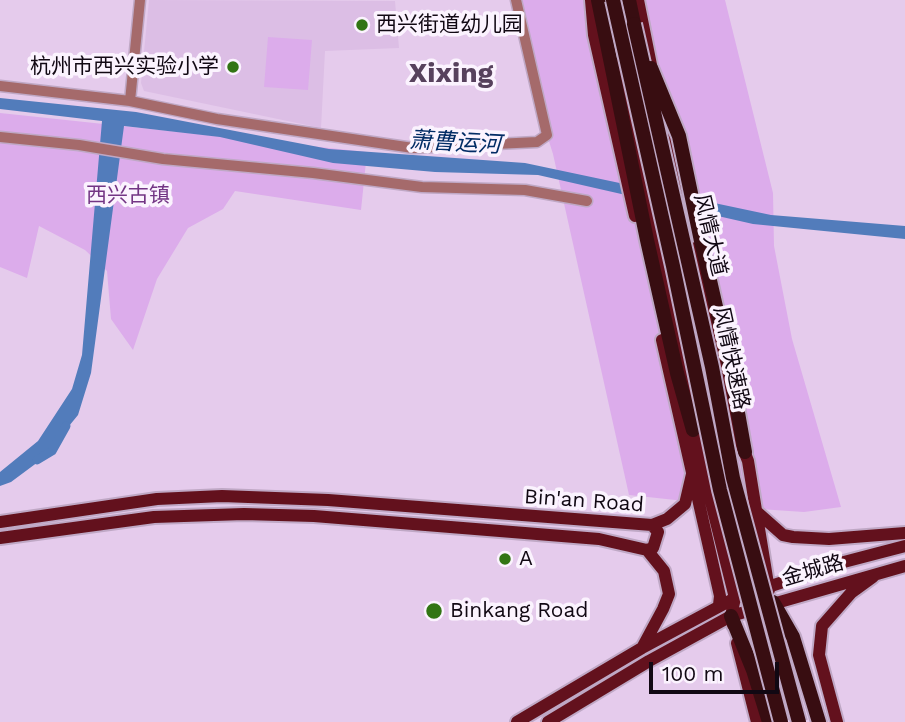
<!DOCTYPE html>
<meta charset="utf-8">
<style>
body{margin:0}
#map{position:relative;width:905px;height:722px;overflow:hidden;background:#e5cbec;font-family:"Work Sans",sans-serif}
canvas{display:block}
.scale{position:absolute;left:649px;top:662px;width:130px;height:32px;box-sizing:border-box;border:4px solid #110813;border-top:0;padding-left:9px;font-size:21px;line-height:24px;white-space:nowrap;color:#110813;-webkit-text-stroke:5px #fbf3fe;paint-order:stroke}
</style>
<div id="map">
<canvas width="905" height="722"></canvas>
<div class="scale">100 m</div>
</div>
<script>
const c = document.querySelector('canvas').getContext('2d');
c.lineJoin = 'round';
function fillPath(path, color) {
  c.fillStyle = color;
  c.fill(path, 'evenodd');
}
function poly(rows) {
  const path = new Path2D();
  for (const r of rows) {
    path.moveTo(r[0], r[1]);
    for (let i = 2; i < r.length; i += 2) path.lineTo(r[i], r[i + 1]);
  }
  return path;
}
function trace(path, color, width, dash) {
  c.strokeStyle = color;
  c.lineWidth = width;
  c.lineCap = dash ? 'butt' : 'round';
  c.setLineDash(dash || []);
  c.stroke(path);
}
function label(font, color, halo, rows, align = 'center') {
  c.font = font + ' "Work Sans","Noto Sans SC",sans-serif';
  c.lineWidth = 7;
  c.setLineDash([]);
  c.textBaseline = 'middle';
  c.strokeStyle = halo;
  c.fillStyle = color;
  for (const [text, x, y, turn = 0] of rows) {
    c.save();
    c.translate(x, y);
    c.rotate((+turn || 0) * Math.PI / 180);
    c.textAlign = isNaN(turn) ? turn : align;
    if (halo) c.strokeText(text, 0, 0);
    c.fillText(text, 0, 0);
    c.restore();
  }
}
const built = poly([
 [149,0,395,1,399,48,325,51,321,128,144,91,141,83]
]);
const green = poly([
 [516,0,725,0,773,193,774,246,792,339,841,507,804,512,759,509,629,495,553,154,547,135],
 [268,37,312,40,308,90,264,87],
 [0,113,367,152,361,210,235,191,223,209,188,228,157,279,133,350,111,319,107,271,85,250,39,226,27,278,0,267]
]);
const water = poly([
 [0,98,136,112,329,149,525,163,771,215,905,226,905,239,753,224,538,175,435,172,333,163,220,137,124,126,91,373,78,415,42,459,11,482,0,486,0,472,38,441,72,389,82,355,102,121,0,109]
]);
const canal = poly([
 [37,460,52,451,66,426]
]);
const minor = poly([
 [0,86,130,101,217,119,413,148,537,142,547,135,516,0],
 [130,101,140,0],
 [0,137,79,145,163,159,313,173,422,187,525,190,587,201]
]);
const major = poly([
 [591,0,594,35,635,216],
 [638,0,653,75],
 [618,65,666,283,688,370,693,430,735,598,731,616,733,625],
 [660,103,730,415,748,461,769,590],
 [662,340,720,596,719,605],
 [757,512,783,535,793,537,829,539,905,533],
 [0,522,157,499,222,496,328,500,652,525,667,519,685,504,692,474],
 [0,538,154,517,244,514,314,516,599,539,647,550,653,548,658,532,652,525],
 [737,643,757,722],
 [642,648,663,609,669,594,664,571,647,550],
 [517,722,642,648,735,598,840,563,905,546],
 [548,722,649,661,731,616,905,566],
 [837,722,819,655,822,626,851,593,873,577]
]);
const highway = poly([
 [598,0,647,240,677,373,693,430],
 [629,0,634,24],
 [701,241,730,368,745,452],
 [773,602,793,637,819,722],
 [731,616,753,670,769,722]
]);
const highwayBridge = poly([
 [613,0,673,266,720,490,781,722],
 [634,24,712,367,733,478,799,722],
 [651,68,679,136,701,241]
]);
const markers = [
 [362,25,7,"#327514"],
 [233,67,7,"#327514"],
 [505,559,7,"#327514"],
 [434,611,9,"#327514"]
];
const poiNames = [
 ["西兴街道幼儿园",376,25],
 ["杭州市西兴实验小学",219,67,"right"],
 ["A",519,559],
 ["Binkang Road",450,611]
];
const parkNames = [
 ["西兴古镇",128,196]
];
const streetNames = [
 ["风情大道",710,235,77],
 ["风情快速路",731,358,78],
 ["Bin'an Road",584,501,4],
 ["金城路",813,571,-16]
];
const waterNames = [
 ["萧曹运河",455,143,3]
];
const districtNames = [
 ["Xixing",451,74]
];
fillPath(built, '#dcbee5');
fillPath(green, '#dcaceb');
fillPath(water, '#527cbb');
trace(canal, '#527cbb', 9);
trace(minor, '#bfa8c5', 13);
trace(major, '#bfa8c5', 16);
trace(highway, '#bfa8c5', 18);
trace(minor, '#a56a6b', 10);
trace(major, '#63111d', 12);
trace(highway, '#380d11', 14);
trace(highwayBridge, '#bfa8c5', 18, []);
trace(highwayBridge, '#380d11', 14);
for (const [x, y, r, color] of markers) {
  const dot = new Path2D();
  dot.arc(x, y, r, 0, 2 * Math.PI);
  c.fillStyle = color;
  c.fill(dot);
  trace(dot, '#fbf3fe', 2.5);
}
label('21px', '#110813', '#fbf3fe', poiNames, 'left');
label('21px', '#733584', '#fbf3fe', parkNames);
label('21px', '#110813', '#fbf3fe', streetNames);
label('italic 23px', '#022c65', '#fbf3fe', waterNames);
label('bold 28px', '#57415d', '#fbf3fe', districtNames);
</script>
